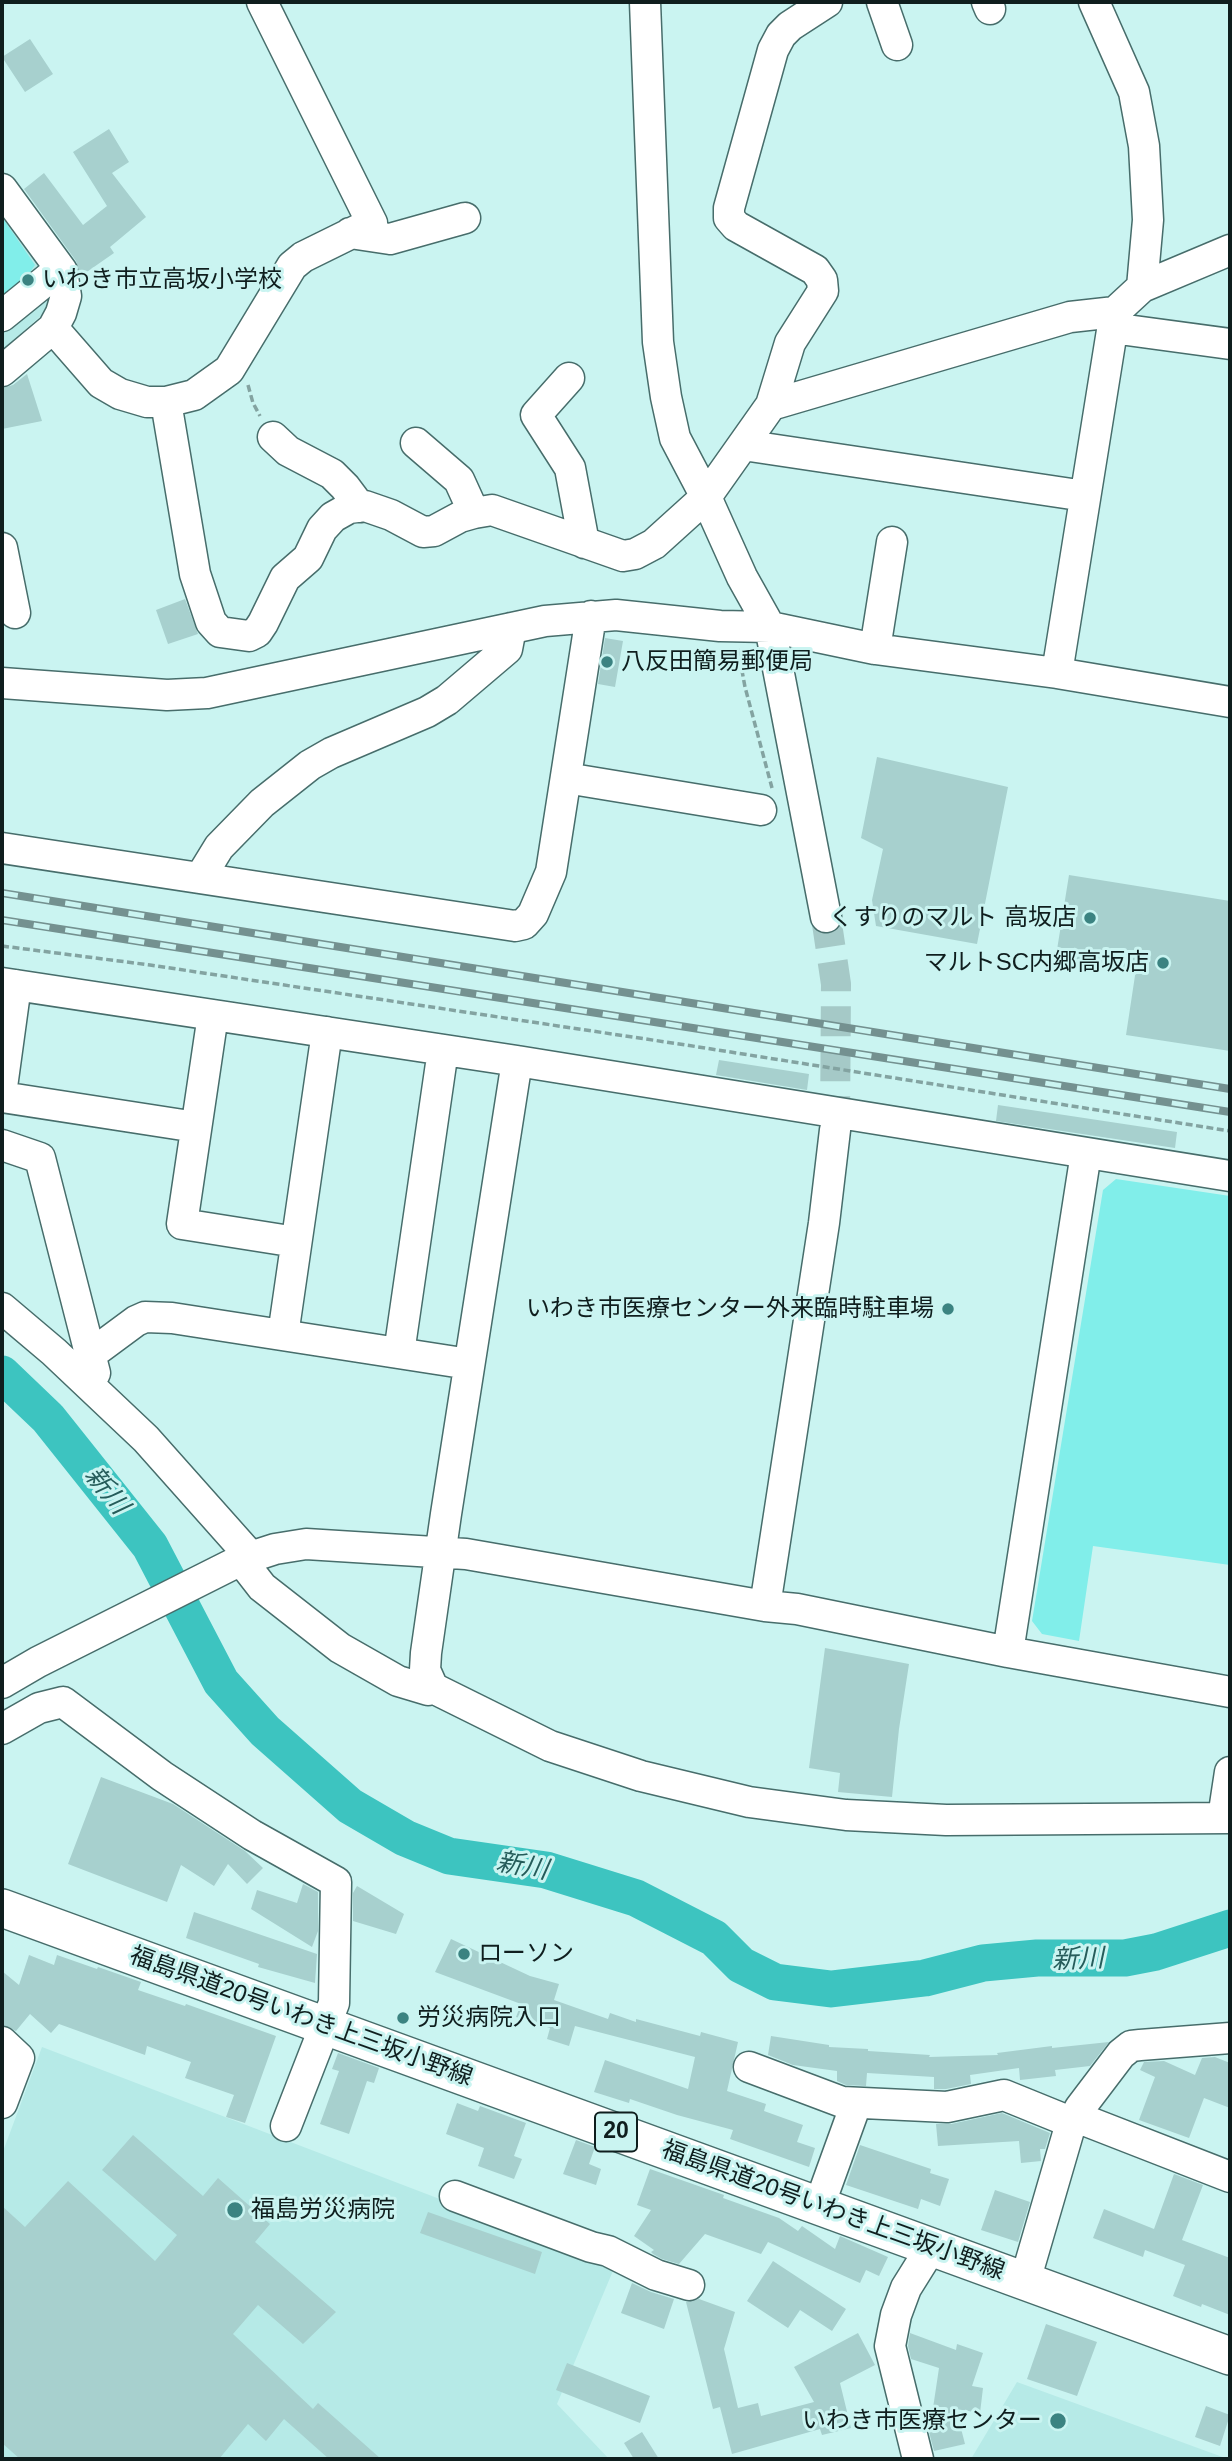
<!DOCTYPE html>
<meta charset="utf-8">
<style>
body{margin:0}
#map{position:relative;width:1232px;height:2461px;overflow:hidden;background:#caf4f1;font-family:Arial,sans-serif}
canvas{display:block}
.frame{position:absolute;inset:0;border:4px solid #0f1e1e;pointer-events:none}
</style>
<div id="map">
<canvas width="1232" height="2461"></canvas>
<div class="frame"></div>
</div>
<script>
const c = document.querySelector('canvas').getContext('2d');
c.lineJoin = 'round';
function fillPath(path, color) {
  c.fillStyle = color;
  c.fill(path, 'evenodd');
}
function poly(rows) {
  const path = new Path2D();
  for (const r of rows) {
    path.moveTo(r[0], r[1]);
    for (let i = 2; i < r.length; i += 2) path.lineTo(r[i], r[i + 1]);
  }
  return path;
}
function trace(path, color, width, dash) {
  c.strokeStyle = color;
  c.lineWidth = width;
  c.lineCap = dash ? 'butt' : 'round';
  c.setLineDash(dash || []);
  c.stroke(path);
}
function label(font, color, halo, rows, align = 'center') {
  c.font = font + ' Arial,"Noto Sans JP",sans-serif';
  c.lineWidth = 6;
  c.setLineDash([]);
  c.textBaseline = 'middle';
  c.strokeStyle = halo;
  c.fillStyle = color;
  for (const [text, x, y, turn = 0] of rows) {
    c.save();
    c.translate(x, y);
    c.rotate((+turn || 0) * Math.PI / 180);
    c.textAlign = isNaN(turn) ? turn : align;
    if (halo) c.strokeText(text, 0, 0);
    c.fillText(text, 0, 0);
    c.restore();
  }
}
const built = poly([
 [2,208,43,266,54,304,2,350],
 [42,2047,615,2266,557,2404,609,2459,2,2459,2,2154],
 [1017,2382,1228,2459,971,2459]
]);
const green = poly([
 [2,217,35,265,17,291,2,302],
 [1116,1179,1230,1196,1230,1565,1093,1546,1079,1641,1042,1634,1032,1621,1103,1190]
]);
const river = poly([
 [2,1374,48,1418,150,1546,221,1682,265,1731,350,1806,405,1838,449,1856,546,1870,636,1898,714,1938,741,1965,775,1982,831,1989,925,1978,983,1963,1037,1958,1125,1958,1156,1952,1230,1928]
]);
const building = poly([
 [30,39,53,74,25,92,2,57],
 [109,129,129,162,112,173,146,217,110,247,114,253,81,276,76,261,24,189,44,173,83,225,107,206,73,152],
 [27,374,42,421,2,429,2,388,13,385],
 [185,599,198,634,168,644,156,610],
 [605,638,623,641,615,687,598,684],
 [877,757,1008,787,977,944,876,926,872,900,883,849,861,838],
 [1069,875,1230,901,1230,1051,1126,1035,1136,969,1056,956],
 [719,1060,809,1074,807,1090,716,1075],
 [998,1105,1177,1132,1175,1148,996,1121],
 [825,1648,909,1664,899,1729,892,1797,838,1792,840,1773,809,1768],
 [101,1777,173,1804,245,1851,263,1868,247,1884,228,1864,214,1886,181,1865,167,1902,68,1864],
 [303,1884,318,1892,318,1931,312,1947,251,1909,257,1890,297,1903],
 [357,1886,404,1914,396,1934,353,1921,353,1893],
 [194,1912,317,1954,315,1983,258,1967,259,1964,186,1938],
 [451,1939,530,1976,559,1984,554,2000,608,2019,610,2013,636,2022,636,2019,700,2036,701,2032,738,2042,727,2091,766,2104,764,2111,803,2125,797,2142,815,2148,809,2167,730,2139,733,2130,677,2115,630,2099,629,2103,594,2092,605,2060,688,2089,695,2057,575,2026,569,2046,547,2039,550,2028,516,2017,521,2004,435,1972],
 [29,1955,54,1965,57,1955,97,1969,98,1967,141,1982,138,1990,185,2006,186,2004,276,2036,245,2123,226,2117,234,2095,185,2078,191,2062,147,2046,145,2055,59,2024,51,2033,30,2014,16,2031,2,2025,2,1971,19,1985],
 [771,2036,829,2045,829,2047,868,2049,868,2051,930,2055,929,2057,998,2055,997,2053,1052,2046,1052,2048,1109,2042,1090,2066,1055,2070,1056,2076,1020,2080,1019,2068,970,2075,971,2084,946,2089,934,2089,934,2077,867,2073,866,2086,846,2085,837,2081,837,2071,793,2065,768,2055],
 [338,2053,379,2068,374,2083,367,2081,349,2134,320,2124,339,2071,332,2069],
 [1215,2057,1230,2063,1230,2108,1204,2098,1189,2138,1139,2120,1155,2077,1140,2070,1144,2062,1164,2061,1195,2075,1202,2058],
 [457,2103,478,2111,480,2106,526,2123,514,2156,522,2159,514,2179,478,2166,484,2148,446,2134],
 [1002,2113,1050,2133,1045,2149,1040,2149,1041,2161,1021,2163,1019,2141,938,2146,936,2124,951,2124],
 [133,2135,203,2196,218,2178,270,2224,255,2242,336,2312,303,2344,258,2305,233,2334,313,2409,318,2403,381,2459,329,2459,284,2419,266,2441,248,2424,219,2459,20,2459,2,2443,2,2206,25,2227,68,2181,155,2261,177,2235,102,2170],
 [576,2140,595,2147,589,2164,601,2169,596,2185,563,2174],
 [860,2145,931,2169,930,2173,949,2179,940,2206,921,2199,918,2209,846,2185],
 [650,2169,724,2195,723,2198,779,2218,798,2231,802,2226,835,2249,840,2236,888,2257,879,2276,866,2270,860,2283,768,2242,761,2254,705,2234,679,2264,662,2259,653,2254,651,2252,654,2250,634,2236,651,2210,637,2205],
 [1174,2174,1203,2185,1182,2240,1230,2258,1230,2315,1202,2304,1201,2307,1173,2296,1185,2265,1145,2250,1143,2257,1093,2238,1104,2209,1154,2229],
 [995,2190,1030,2202,1018,2242,981,2230],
 [428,2212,542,2252,535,2274,420,2233],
 [773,2261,846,2309,832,2331,800,2310,788,2328,747,2301],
 [632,2283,651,2292,674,2299,664,2329,621,2313],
 [699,2299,735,2312,724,2349,738,2408,758,2403,761,2416,814,2402,794,2367,858,2333,875,2365,840,2383,851,2428,822,2435,820,2429,732,2454,720,2407,713,2409,686,2302],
 [1046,2324,1097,2342,1077,2396,1027,2379],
 [910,2333,956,2350,957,2344,983,2353,972,2386,983,2388,980,2413,956,2409,965,2444,934,2451,928,2428,930,2428,939,2368,911,2359,908,2346],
 [567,2363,650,2396,640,2423,556,2390],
 [1206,2406,1230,2415,1220,2446,1195,2437],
 [642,2432,659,2459,634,2459,624,2443]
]);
const minorTunnel = poly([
 [826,917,836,984,835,1130]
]);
const path = poly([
 [248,385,253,403,260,416],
 [738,649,745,687,772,788],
 [2,946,150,965,686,1045,1230,1131]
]);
const minor = poly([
 [645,2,658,342,666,397,675,438,706,497,742,577,770,627,826,917],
 [882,2,897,45],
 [987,2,990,9],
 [1094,2,1134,92,1144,146,1148,220,1142,287,1115,312],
 [2,189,62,271,66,296,61,313,53,328,2,371],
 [350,233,390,239,465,218],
 [1142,287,1230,250],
 [2,316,60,269],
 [53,328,101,383,120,394,147,402,166,402,194,395,229,370,292,266,303,257,372,223,262,2],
 [1112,328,1230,344],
 [569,378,536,415,570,468,584,543],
 [166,402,195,574,211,622,220,632,249,636,257,632,263,623,285,578,308,558,322,529,333,517,349,508,365,506,391,515,423,532,434,531,460,517,474,513,492,510,623,556,635,554,654,544,706,497,771,405,1070,317,1115,312,1057,673],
 [771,405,790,343,823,291,822,280,815,270,736,226,729,218,729,208,773,50,781,35,790,26,827,2],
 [273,437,288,451,332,474,345,487,360,507],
 [416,443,459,480,474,513],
 [743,445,1085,496],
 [2,548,15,613],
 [875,649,892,542],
 [2,683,167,695,207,693,545,621,616,615,720,626,770,627,875,649,1057,673,1230,702],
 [566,778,761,810],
 [2,848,515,926,524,924,533,914,551,872,591,616],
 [200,878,219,847,262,803,310,765,331,753,427,712,447,700,507,649,511,628],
 [2,983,517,1061,1230,1176],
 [213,1015,182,1224,296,1242],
 [517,1061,446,1514,426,1653,425,1670,433,1688,550,1746,641,1776,749,1802,846,1815,946,1820,1230,1818],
 [2,1087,16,985],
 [2,1097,196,1127],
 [2,1145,40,1158,95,1373],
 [2,1308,54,1352,146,1439,251,1557],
 [283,1335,327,1032],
 [399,1353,443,1050],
 [90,1355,136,1321,145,1317,172,1318,469,1364],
 [241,1560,262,1587,340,1648,398,1681,428,1690,433,1688],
 [765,1606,824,1223,835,1130],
 [1008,1652,1086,1153],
 [2,1683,38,1662,241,1560,275,1549,306,1544,466,1554,765,1606,797,1609,1008,1652,1230,1692],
 [2,1729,39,1708,63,1702,162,1776,252,1835,336,1882,334,2003,286,2126],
 [1223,1818,1230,1772],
 [2,2042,19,2058,2,2103],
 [749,2067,842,2102,947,2107,1004,2095,1073,2123],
 [1076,2117,1230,2177],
 [455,2196,591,2247,608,2251,656,2275,689,2285],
 [819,2206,856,2104],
 [1025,2281,1069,2130,1080,2108,1121,2054,1131,2046,1140,2045,1230,2038],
 [918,2459,890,2346,896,2315,906,2288,931,2248]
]);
const major = poly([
 [2,1908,1230,2356]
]);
const rail = poly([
 [2,893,1230,1089],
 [2,920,1230,1112]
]);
const markers = [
 [28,280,7,"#3b8381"],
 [607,662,7,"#3b8381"],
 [1090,918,7,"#3b8381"],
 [1163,963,7,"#3b8381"],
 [948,1309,7,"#3b8381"],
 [464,1954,7,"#3b8381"],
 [403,2018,7,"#3b8381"],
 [235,2210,9,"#3b8381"],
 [1058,2421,9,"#3b8381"]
];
const shields = [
 [616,2132,42]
];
const shieldNames = [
 ["20",616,2132]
];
const poiNames = [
 ["いわき市立高坂小学校",42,280],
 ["八反田簡易郵便局",621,662],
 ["くすりのマルト 高坂店",1076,918,"right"],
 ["マルトSC内郷高坂店",1149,963,"right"],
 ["いわき市医療センター外来臨時駐車場",934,1309,"right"],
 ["ローソン",478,1954],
 ["労災病院入口",417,2018],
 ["福島労災病院",251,2210],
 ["いわき市医療センター",1042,2421,"right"]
];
const streetNames = [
 ["福島県道20号いわき上三坂小野線",301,2017,20],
 ["福島県道20号いわき上三坂小野線",833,2211,20]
];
const waterNames = [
 ["新川",106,1491,51],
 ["新川",522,1867,10],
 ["新川",1078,1960,-2]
];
fillPath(built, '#b6eae7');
fillPath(green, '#81eeea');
trace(river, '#3dc4c0', 37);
fillPath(building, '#a7d0ce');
trace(minorTunnel, '#a5c9c7', 30, [30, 15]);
trace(minor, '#476d6b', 33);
trace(major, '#476d6b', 40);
trace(path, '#83a3a1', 3.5, [7, 3.5]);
trace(minor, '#fff', 30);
trace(major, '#fff', 37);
trace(rail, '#749190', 8);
trace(rail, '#caf4f1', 5, [16]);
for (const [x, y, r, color] of markers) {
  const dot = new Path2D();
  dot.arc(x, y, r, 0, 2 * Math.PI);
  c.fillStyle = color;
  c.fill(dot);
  trace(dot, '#caf4f1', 2.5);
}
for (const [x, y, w] of shields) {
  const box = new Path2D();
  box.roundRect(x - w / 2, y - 19.5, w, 39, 5);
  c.fillStyle = '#caf4f1';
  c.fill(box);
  trace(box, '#0f1e1e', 2);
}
label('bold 23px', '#0f1e1e', null, shieldNames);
label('24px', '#0f1e1e', '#caf4f1', poiNames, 'left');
label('24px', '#0f1e1e', '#caf4f1', streetNames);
label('italic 26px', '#255c5a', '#caf4f1', waterNames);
</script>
